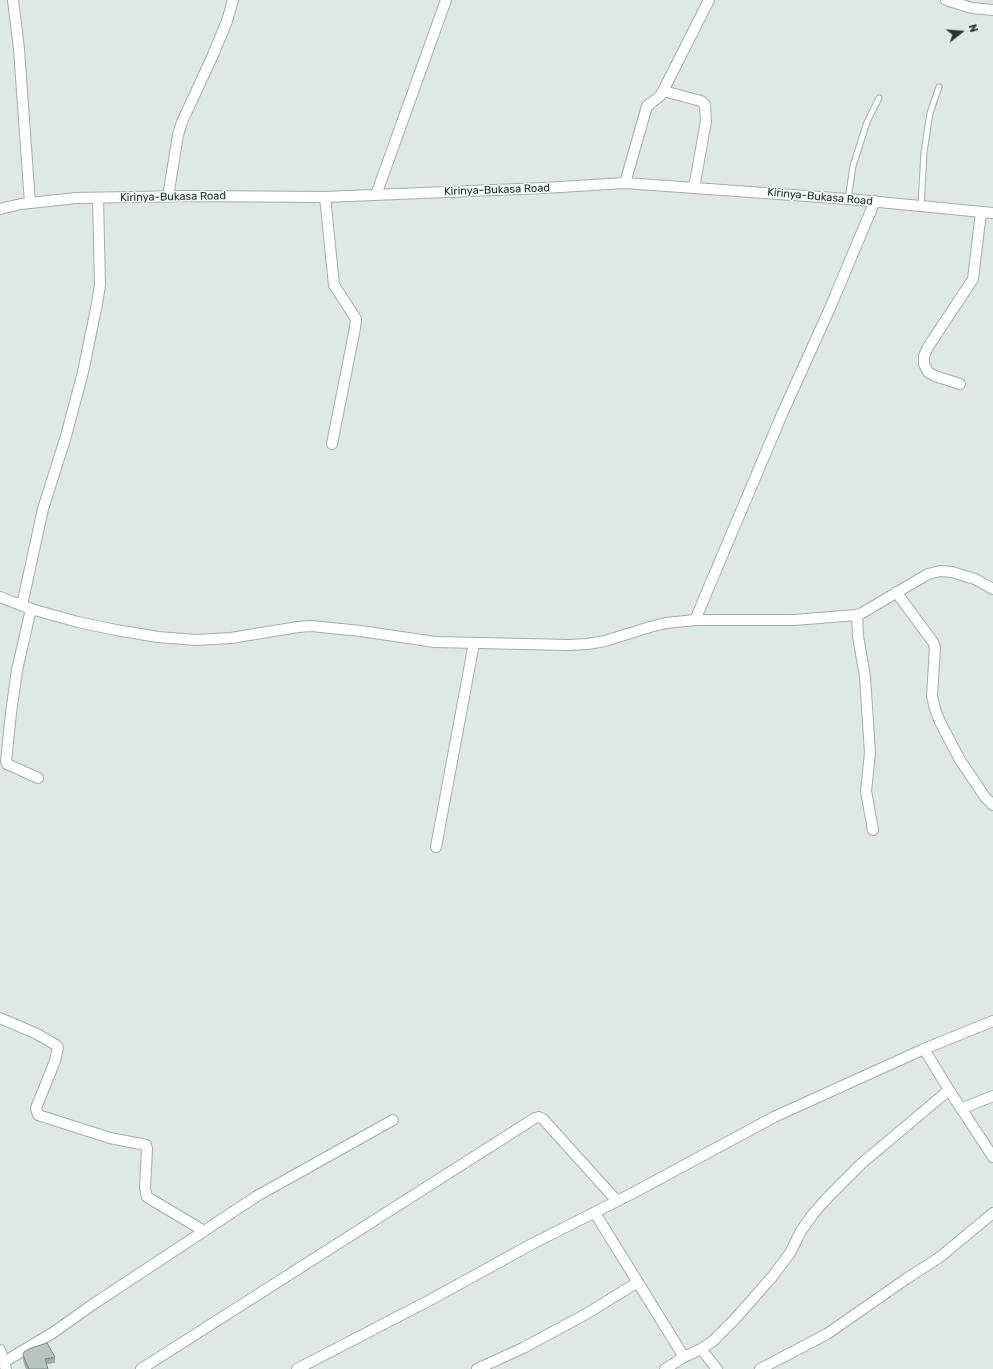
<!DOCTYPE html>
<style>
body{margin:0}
#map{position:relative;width:993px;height:1369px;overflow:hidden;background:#dee8e4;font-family:Rubik,sans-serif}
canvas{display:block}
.north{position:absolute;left:941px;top:12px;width:40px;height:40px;-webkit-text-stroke:3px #eef5f2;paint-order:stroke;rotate:73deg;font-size:11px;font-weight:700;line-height:16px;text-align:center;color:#213632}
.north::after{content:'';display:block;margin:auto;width:14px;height:18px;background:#213632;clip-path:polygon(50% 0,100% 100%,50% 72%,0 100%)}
</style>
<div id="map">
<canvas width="993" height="1369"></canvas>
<div class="north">N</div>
</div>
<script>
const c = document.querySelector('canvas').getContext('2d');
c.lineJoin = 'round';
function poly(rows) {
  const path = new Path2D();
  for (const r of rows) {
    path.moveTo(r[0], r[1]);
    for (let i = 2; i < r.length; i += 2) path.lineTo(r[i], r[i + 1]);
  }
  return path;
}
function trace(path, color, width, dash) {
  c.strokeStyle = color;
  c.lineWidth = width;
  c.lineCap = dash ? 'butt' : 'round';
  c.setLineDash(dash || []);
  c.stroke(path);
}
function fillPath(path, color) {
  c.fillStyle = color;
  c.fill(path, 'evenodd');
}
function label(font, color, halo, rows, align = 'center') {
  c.font = font + ' Rubik,sans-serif';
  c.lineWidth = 3;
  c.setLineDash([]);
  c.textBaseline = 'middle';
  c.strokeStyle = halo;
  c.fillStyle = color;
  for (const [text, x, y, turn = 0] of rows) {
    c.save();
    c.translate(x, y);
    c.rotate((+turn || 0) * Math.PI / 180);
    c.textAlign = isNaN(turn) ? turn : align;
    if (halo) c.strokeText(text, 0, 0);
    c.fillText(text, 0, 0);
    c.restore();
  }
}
const service = poly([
 [848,199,853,166,867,122,879,98],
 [921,206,924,152,930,113,939,87]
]);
const minor = poly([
 [13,0,19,49,30,203],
 [946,0,972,8,993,10],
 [663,91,701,101,705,105,706,121,694,188],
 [625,183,647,106,660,96,663,91,709,0],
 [376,195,446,0],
 [168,197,178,135,182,122,213,55,227,21,233,0],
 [325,197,334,285,356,319,355,328,332,444],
 [0,209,21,204,76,198,187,196,325,197,544,188,625,183,848,199,993,213],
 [960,384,935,376,928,372,924,364,924,356,928,347,973,279,981,212],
 [896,592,933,642,935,647,932,696,935,709,940,722,960,760,985,797,993,805],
 [0,597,31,609,78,622,116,630,158,637,196,640,231,638,298,627,311,626,361,631,435,642,568,645,588,644,605,641,650,627,666,623,695,620,794,620,857,615,862,613,928,574,940,571,952,572,975,579,993,589],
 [22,605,43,509,66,436,83,372,97,304,100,285,98,198],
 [31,609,17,670,11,713,6,761,7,764,38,778],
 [857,615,858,636,865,677,870,753,866,791,873,830],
 [695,620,783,412,830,308,875,201],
 [436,847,474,643],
 [0,1018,37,1034,56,1045,58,1047,55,1061,36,1108,38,1115,110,1138,146,1145,147,1149,145,1188,147,1197,204,1231],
 [924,1049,949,1090,993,1157],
 [961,1109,993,1096],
 [595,1213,684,1357],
 [701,1349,717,1369],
 [0,1350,6,1369],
 [4,1362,54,1332,92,1305,257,1196,393,1120],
 [141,1369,535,1118,539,1117,543,1119,617,1201],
 [297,1369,430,1300,532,1244,633,1193,774,1117,924,1049,993,1021],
 [477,1369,523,1348,586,1314,638,1282],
 [665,1369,684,1357,701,1349,713,1341,735,1319,772,1277,790,1253,801,1231,813,1214,829,1196,861,1164,949,1090],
 [760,1369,827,1334,906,1279,940,1257,993,1213]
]);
const wall = poly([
 [23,1355,55,1357,55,1363,47,1364,48,1369,26,1369,23,1360]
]);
const building = poly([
 [47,1343,55,1357,45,1359,48,1369,29,1369,23,1355,24,1352,31,1348,47,1343]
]);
const streetNames = [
 ["Kirinya-Bukasa Road",497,190,-2],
 ["Kirinya-Bukasa Road",173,197,-1],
 ["Kirinya-Bukasa Road",820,197,5]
];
trace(service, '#a2afab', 7);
trace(minor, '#a2afab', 12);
trace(service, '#fff', 5);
trace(minor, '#fff', 10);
fillPath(wall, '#9da9a5');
fillPath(building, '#b7c5c0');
trace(building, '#808a86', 1);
label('11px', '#213632', '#eef5f2', streetNames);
</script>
